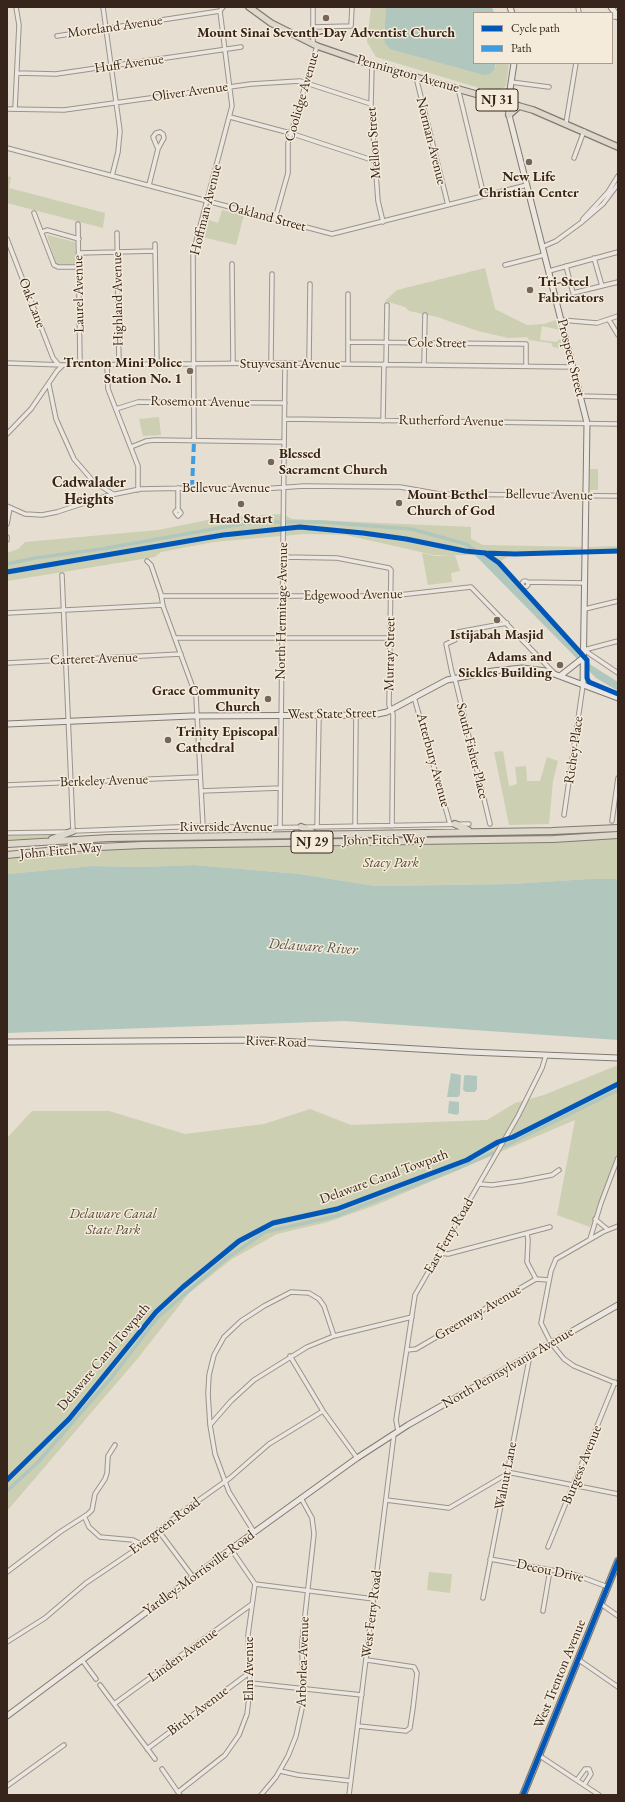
<!DOCTYPE html>
<style>
body{margin:0}
#map{position:relative;width:625px;height:1802px;overflow:hidden;background:#e6ded0;font-family:"EB Garamond",serif}
canvas{display:block}
.frame{position:absolute;inset:0;border:8px solid #37251b;pointer-events:none}
.legend{position:absolute;left:473px;top:12px;width:140px;height:52px;box-sizing:border-box;background:#f5ebda;border:1px solid #a99c8e;margin:0;padding:5px 7px;list-style:none;font-size:12px;color:#37251b}
.legend li{display:flex;align-items:center;gap:8px;height:20px}
.legend b{width:20px;border:1px solid #a99c8e}
</style>
<div id="map">
<canvas width="625" height="1802"></canvas>
<div class="frame"></div>
<ul class="legend">
<li><b style="height:5px;background:#0057b8"></b>Cycle path</li>
<li><b style="height:5px;background:#3e9cdf"></b>Path</li>
</ul>
</div>
<script>
const c = document.querySelector('canvas').getContext('2d');
c.lineJoin = 'round';
function fillPath(path, color) {
  c.fillStyle = color;
  c.fill(path, 'evenodd');
}
function poly(rows) {
  const path = new Path2D();
  for (const r of rows) {
    if (r.length === 3) {
      path.moveTo(r[0] + r[2], r[1]);
      path.arc(r[0], r[1], r[2], 0, 2 * Math.PI);
      continue;
    }
    path.moveTo(r[0], r[1]);
    for (let i = 2; i < r.length; i += 2) path.lineTo(r[i], r[i + 1]);
  }
  return path;
}
function trace(path, color, width, dash) {
  c.strokeStyle = color;
  c.lineWidth = width;
  c.lineCap = dash ? 'butt' : 'round';
  c.setLineDash(dash || []);
  c.stroke(path);
}
function label(font, color, halo, rows, align = 'center') {
  c.font = font + ' "EB Garamond",serif';
  c.lineWidth = 3;
  c.setLineDash([]);
  c.textBaseline = 'middle';
  c.strokeStyle = halo;
  c.fillStyle = color;
  for (const [text, x, y, turn = 0] of rows) {
    c.save();
    c.translate(x, y);
    c.rotate((+turn || 0) * Math.PI / 180);
    c.textAlign = isNaN(turn) ? turn : align;
    if (halo) c.strokeText(text, 0, 0);
    c.fillText(text, 0, 0);
    c.restore();
  }
}
const green = poly([
 [371,7,386,7,384,39,390,49,496,67,496,63,509,63,506,86,496,93,376,57,367,42],
 [7,176,11,177,9,188,105,213,103,228,7,203],
 [222,210,244,215,236,245,202,237,206,219,218,223],
 [47,235,75,242,76,263,72,265,56,264],
 [485,268,495,309,527,325,544,324,556,320,559,331,556,329,542,326,540,340,557,342,558,340,561,340,563,349,553,347,551,343,529,340,527,337,508,338,478,331,437,317,409,311,405,307,385,301,397,290],
 [159,417,161,435,143,436,139,419],
 [590,469,598,469,598,490,590,490],
 [283,514,292,519,471,527,471,539,483,545,586,547,618,546,618,554,512,554,496,564,483,555,434,555,346,535,304,534,214,542,161,552,155,557,7,581,7,553,18,549,25,542,158,530,222,517],
 [422,553,436,556,455,555,460,571,451,573,452,582,428,585],
 [503,751,509,786,517,784,515,767,526,766,527,781,540,781,547,757,558,761,553,781,549,824,509,825,494,752],
 [61,834,46,838,7,840,7,835],
 [618,835,618,880,588,879,511,884,375,886,300,874,194,865,142,867,92,866,7,874,7,854,97,847],
 [618,1065,618,1158,595,1219,590,1227,557,1215,575,1120,376,1205,328,1222,277,1234,232,1259,189,1293,138,1358,7,1511,7,1138,32,1111,109,1111,185,1134,264,1124,310,1109,351,1125,487,1120,515,1103,544,1095],
 [429,1572,452,1574,450,1593,427,1590]
]);
const water = poly([
 [386,7,492,7,494,13,474,13,474,63,496,63,494,70,490,74,484,75,390,49,385,43,384,39],
 [475,555,484,555,502,568,591,665,618,682,618,691,596,678],
 [194,865,300,874,375,886,511,884,588,879,618,879,618,1040,344,1021,7,1033,7,874,92,866,142,867],
 [451,1073,461,1075,460,1095,458,1097,447,1097],
 [466,1075,477,1076,477,1089,475,1092,466,1092,463,1090,464,1076],
 [449,1101,459,1102,459,1113,457,1115,448,1113]
]);
const canal = poly([
 [287,522,321,522,411,529,466,544,474,550],
 [7,564,35,558,102,549,247,523,279,522],
 [505,1146,618,1090],
 [7,1491,38,1462,111,1378,158,1317,227,1258,265,1232,336,1216,461,1167,493,1153]
]);
const street = poly([
 [103,7,120,131,118,152,112,176],
 [578,7,579,13],
 [612,17,616,17],
 [314,27,351,26,352,7],
 [57,36,220,11],
 [313,45,313,7],
 [372,65,371,105,378,201,383,222],
 [17,73,56,74,241,47],
 [416,77,448,205],
 [511,82,549,87],
 [458,88,484,196],
 [7,109,64,110,251,84,300,81,371,104],
 [15,109,19,25,16,7],
 [230,117,290,133,375,161],
 [566,123,576,63],
 [160,132,163,134,164,138,158,149,153,137,156,133,160,132],
 [7,148,332,234,527,185],
 [574,158,584,131],
 [618,176,608,192,583,219,582,222,603,204,618,184],
 [149,185,158,149],
 [34,213,54,265,58,267,79,267],
 [275,219,288,173,288,143,317,46],
 [78,224,80,365],
 [42,232,47,230,79,239],
 [117,233,119,365],
 [7,239,53,358,59,365],
 [155,244,157,365],
 [542,247,556,241,582,222],
 [79,253,155,251],
 [594,258,602,286],
 [232,264,233,363],
 [505,265,544,255],
 [566,266,573,293,618,282],
 [549,271,618,252],
 [348,294,348,364],
 [561,320,597,323,618,316],
 [609,320,618,335],
 [348,342,526,344,526,366],
 [7,363,63,365,271,363,573,367],
 [271,363,272,274],
 [309,363,310,284],
 [386,364,387,305],
 [424,364,425,315],
 [107,365,108,389,138,466,138,490],
 [49,385,56,419,74,459,93,481,113,494],
 [580,396,618,397],
 [116,409,138,402,285,403],
 [285,419,618,424],
 [383,421,384,364],
 [7,434,31,409,57,371,63,365],
 [194,441,193,253,232,106,220,11,223,7],
 [131,447,146,441,155,440,284,442],
 [178,488,178,509,181,513,178,516,175,512,178,509],
 [7,506,25,514,42,515,57,512,106,496,140,489,192,488,261,489,304,486,400,487,440,494,618,496],
 [7,524,10,508],
 [7,537,7,540],
 [283,557,337,558,389,568,391,570,389,705,393,714,392,826],
 [147,561,151,565,161,594,163,606,196,696,203,826],
 [62,575,73,831],
 [525,584,3],
 [527,582,585,583],
 [161,596,390,596,471,587,555,674],
 [585,609,618,601],
 [7,613,163,605],
 [176,638,390,638],
 [584,650,618,673],
 [584,650,618,641],
 [7,663,181,654],
 [414,697,450,824],
 [7,785,200,777],
 [201,791,280,788],
 [564,815,583,685],
 [612,821,618,778],
 [490,824,456,683,452,673,446,644,455,640,458,632,507,623],
 [355,826,356,716],
 [280,827,285,363],
 [317,827,319,716],
 [73,831,203,826,260,828,469,824],
 [7,833,66,832],
 [480,1184,492,1185,521,1181,552,1175,559,1170],
 [595,1219,607,1229],
 [618,1226,603,1232,556,1259,551,1271,541,1323,551,1343,564,1359,574,1366,618,1384],
 [527,1233,528,1240,527,1262,536,1279],
 [590,1239,601,1203,618,1158],
 [440,1253,448,1254,550,1227],
 [407,1350,416,1349,536,1279,549,1280],
 [290,1356,323,1411,357,1458],
 [210,1425,231,1401,254,1380,307,1347,334,1336,412,1317],
 [398,1431,396,1420,415,1295,518,1116,542,1068,546,1055],
 [507,1472,618,1494],
 [386,1500,449,1508,507,1474],
 [85,1518,89,1527,100,1537,133,1540,141,1544],
 [158,1530,193,1577],
 [254,1532,229,1492,215,1454,210,1425,208,1394,209,1375,214,1355,224,1337,241,1321,264,1306,291,1292,309,1293,319,1299,324,1306,334,1336],
 [548,1547,615,1382],
 [490,1559,573,1574,608,1587],
 [7,1572,60,1532,88,1514,92,1510,95,1494,105,1479,107,1473,108,1456,115,1445],
 [255,1584,374,1599],
 [483,1598,530,1355],
 [601,1604,618,1616],
 [543,1611,550,1570],
 [7,1642,45,1618,86,1583,135,1550,178,1515,230,1478,269,1444,323,1411],
 [82,1660,96,1679],
 [579,1660,618,1687],
 [250,1683,362,1695],
 [100,1685,155,1759],
 [114,1704,252,1604],
 [358,1726,406,1731,410,1728,413,1708,417,1673,414,1667,367,1660],
 [147,1749,249,1673],
 [540,1756,599,1795],
 [162,1769,180,1795],
 [280,1771,298,1775,351,1781],
 [577,1780,585,1769,589,1769,591,1774,584,1785],
 [7,1786,64,1745],
 [178,1792,225,1755,239,1735,247,1714,250,1688,248,1635,255,1584,231,1549],
 [261,1795,276,1777,288,1756,296,1736,303,1704,302,1642,314,1534,312,1518,301,1498],
 [349,1795,394,1434]
]);
const secondary = poly([
 [510,7,512,13],
 [611,7,618,17],
 [514,63,508,103,509,115,587,423,583,685],
 [560,676,583,658],
 [7,724,191,716,373,715,387,712,447,680,493,671,522,668,546,671,618,698],
 [7,1042,263,1040,469,1052,618,1058],
 [7,1716,231,1549,357,1458,408,1425,618,1305]
]);
const primary = poly([
 [249,7,271,23,317,46,372,65,533,110,618,147],
 [498,100,510,91],
 [509,115,519,106],
 [523,1795,618,1561]
]);
const highway = poly([
 [455,824,468,830],
 [301,827,312,832],
 [52,839,73,831],
 [7,844,109,838,552,831,618,828],
 [7,855,76,848,143,845,553,839,618,835]
]);
const quiet = poly([
 [192,488,194,441]
]);
const cycleway = poly([
 [485,553,499,563,587,660,587,678,589,682,618,694],
 [7,572,223,535,300,527,363,533,406,539,465,551,485,553,515,554,618,551],
 [7,1480,69,1419,156,1312,183,1287,239,1241,273,1223,337,1209,467,1160,498,1142,513,1137,618,1084],
 [523,1795,618,1561]
]);
const markers = [
 [326,18,4,"#74665a"],
 [529,162,4,"#74665a"],
 [530,290,4,"#74665a"],
 [190,371,4,"#74665a"],
 [271,462,4,"#74665a"],
 [399,503,4,"#74665a"],
 [241,504,4,"#74665a"],
 [497,620,4,"#74665a"],
 [560,665,4,"#74665a"],
 [268,699,4,"#74665a"],
 [168,740,4,"#74665a"]
];
const shields = [
 [497,100,42],
 [312,842,42]
];
const shieldNames = [
 ["NJ 31",497,100],
 ["NJ 29",312,842]
];
const streetNames = [
 ["Moreland Avenue",115,27,-8],
 ["Huff Avenue",129,64,-8],
 ["Pennington Avenue",408,74,16],
 ["Oliver Avenue",190,92,-8],
 ["Coolidge Avenue",302,97,-74],
 ["Norman Avenue",431,141,76],
 ["Mellon Street",374,143,-94],
 ["Hoffman Avenue",206,210,-76],
 ["Oakland Street",267,217,15],
 ["Laurel Avenue",79,294,-91],
 ["Highland Avenue",118,299,-91],
 ["Oak Lane",32,303,69],
 ["Cole Street",437,343,1],
 ["Prospect Street",571,358,76],
 ["Stuyvesant Avenue",290,364],
 ["Rosemont Avenue",200,402,1],
 ["Rutherford Avenue",451,421,1],
 ["Bellevue Avenue",226,488],
 ["Bellevue Avenue",549,495,1],
 ["Edgewood Avenue",353,595,-1],
 ["North Hermitage Avenue",282,611,-89],
 ["Murray Street",390,654,-89],
 ["Carteret Avenue",94,659,-2],
 ["West State Street",332,714,-1],
 ["Richey Place",574,750,-82],
 ["South Fisher Place",472,751,76],
 ["Atterbury Avenue",433,760,75],
 ["Berkeley Avenue",104,781,-2],
 ["Riverside Avenue",226,827],
 ["John Fitch Way",384,840,-1],
 ["John Fitch Way",61,851,-5],
 ["River Road",276,1042,2],
 ["Delaware Canal Towpath",384,1177,-20],
 ["East Ferry Road",449,1236,-60],
 ["Greenway Avenue",478,1313,-30],
 ["Delaware Canal Towpath",104,1357,-50],
 ["North Pennsylvania Avenue",508,1368,-30],
 ["Burgess Avenue",582,1465,-68],
 ["Walnut Lane",506,1476,-79],
 ["Evergreen Road",165,1526,-37],
 ["Decou Drive",550,1571,12],
 ["Yardley-Morrisville Road",199,1573,-36],
 ["West Ferry Road",372,1614,-83],
 ["Linden Avenue",183,1655,-36],
 ["Arborlea Avenue",303,1662,-88],
 ["Elm Avenue",249,1669,-90],
 ["West Trenton Avenue",560,1674,-68],
 ["Birch Avenue",198,1711,-37]
];
const poiNames = [
 ["Mount Sinai Seventh-Day Adventist Church",326,33],
 ["New Life",529,177],
 ["Christian Center",529,193],
 ["Tri-Steel",538,282,"left"],
 ["Fabricators",538,298,"left"],
 ["Trenton Mini Police",182,363,"right"],
 ["Station No. 1",182,379,"right"],
 ["Blessed",279,454,"left"],
 ["Sacrament Church",279,470,"left"],
 ["Mount Bethel",407,495,"left"],
 ["Church of God",407,511,"left"],
 ["Head Start",241,519],
 ["Istijabah Masjid",497,635],
 ["Adams and",552,657,"right"],
 ["Sickles Building",552,673,"right"],
 ["Grace Community",260,691,"right"],
 ["Church",260,707,"right"],
 ["Trinity Episcopal",176,732,"left"],
 ["Cathedral",176,748,"left"]
];
const parkNames = [
 ["Stacy Park",391,863],
 ["Delaware Canal",113,1214],
 ["State Park",113,1230]
];
const neighbourhoodNames = [
 ["Cadwalader",89,483],
 ["Heights",89,500]
];
const waterNames = [
 ["Delaware River",313,947,4]
];
fillPath(green, '#cccfb1');
fillPath(water, '#b1c7bd');
trace(canal, '#b1c7bd', 3.5);
trace(street, '#9a938a', 5.5);
trace(secondary, '#817a71', 7);
trace(primary, '#817a71', 8);
trace(highway, '#817a71', 8);
trace(street, '#ebe7e0', 3.5);
trace(secondary, '#ebe7e0', 5);
trace(primary, '#ded7cb', 5.5);
trace(highway, '#ded7cb', 6);
trace(quiet, '#3e9cdf', 4, [8, 4]);
trace(cycleway, '#0057b8', 5);
for (const [x, y, r, color] of markers) {
  const dot = new Path2D();
  dot.arc(x, y, r, 0, 2 * Math.PI);
  c.fillStyle = color;
  c.fill(dot);
  trace(dot, '#f5ebda', 1.5);
}
for (const [x, y, w] of shields) {
  const box = new Path2D();
  box.roundRect(x - w / 2, y - 11, w, 22, 3);
  c.fillStyle = '#f5ebda';
  c.fill(box);
  trace(box, '#37251b', 1);
}
label('bold 13px', '#37251b', null, shieldNames);
label('14px', '#37251b', '#f5ebda', streetNames);
label('bold 14px', '#37251b', '#f5ebda', poiNames);
label('italic 14px', '#574c3a', '#f5ebda', parkNames);
label('bold 15px', '#37251b', '#f5ebda', neighbourhoodNames);
label('italic 15px', '#555349', '#f5ebda', waterNames);
</script>
